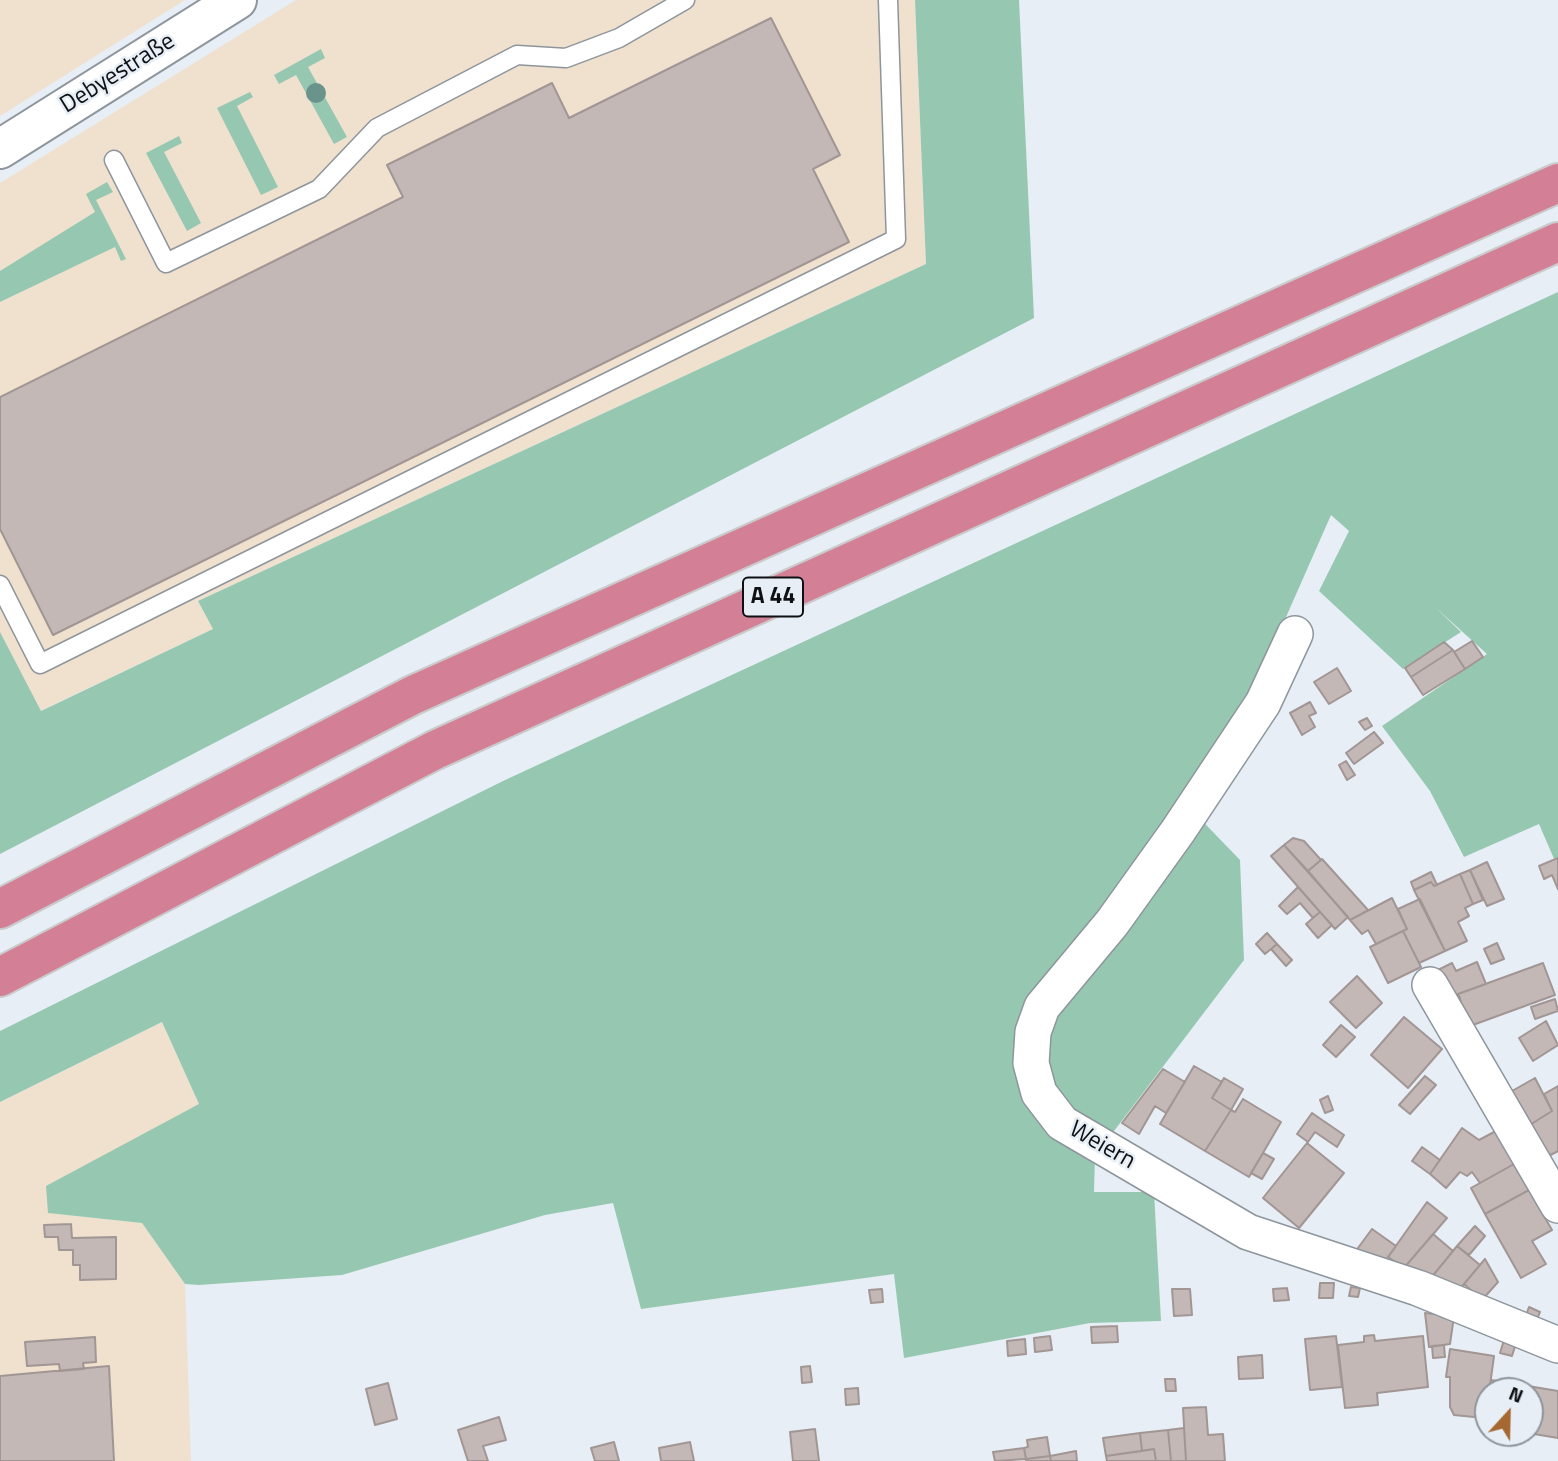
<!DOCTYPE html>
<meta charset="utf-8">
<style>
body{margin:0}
#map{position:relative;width:1558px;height:1461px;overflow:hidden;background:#e7eef6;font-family:"Titillium Web",sans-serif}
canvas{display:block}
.north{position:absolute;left:1474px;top:1377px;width:70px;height:70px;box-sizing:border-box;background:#e7eef6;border:2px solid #90959b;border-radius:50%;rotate:22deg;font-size:19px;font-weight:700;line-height:28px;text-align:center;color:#0e1013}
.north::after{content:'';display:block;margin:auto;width:24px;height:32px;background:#a76730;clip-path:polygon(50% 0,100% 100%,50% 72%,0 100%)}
</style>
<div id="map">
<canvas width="1558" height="1461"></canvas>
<div class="north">N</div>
</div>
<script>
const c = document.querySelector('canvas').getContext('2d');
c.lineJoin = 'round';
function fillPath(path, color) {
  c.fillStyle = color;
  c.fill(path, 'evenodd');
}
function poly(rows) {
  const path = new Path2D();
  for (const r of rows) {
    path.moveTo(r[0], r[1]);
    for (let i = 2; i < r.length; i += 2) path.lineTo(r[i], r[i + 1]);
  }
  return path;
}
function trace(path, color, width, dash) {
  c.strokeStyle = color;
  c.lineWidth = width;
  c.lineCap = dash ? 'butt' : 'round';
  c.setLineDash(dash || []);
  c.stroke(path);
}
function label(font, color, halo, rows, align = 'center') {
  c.font = font + ' "Titillium Web",sans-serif';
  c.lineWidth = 5;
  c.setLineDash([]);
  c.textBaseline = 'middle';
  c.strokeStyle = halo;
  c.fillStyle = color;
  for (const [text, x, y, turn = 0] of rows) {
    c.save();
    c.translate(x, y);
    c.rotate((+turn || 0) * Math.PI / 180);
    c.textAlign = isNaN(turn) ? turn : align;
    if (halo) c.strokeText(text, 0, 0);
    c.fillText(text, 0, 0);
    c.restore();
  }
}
const commercial = poly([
 [0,0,185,0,0,116],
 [296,0,915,0,926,264,198,601,213,629,40,711,0,632,0,183],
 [162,1022,199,1104,49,1213,142,1223,185,1284,191,1461,0,1461,0,1102]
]);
const green = poly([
 [915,0,1019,0,1034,318,0,854,0,632,41,711,213,629,198,601,926,264],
 [321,49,325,58,308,67,347,137,334,144,296,75,279,84,274,75],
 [250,92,253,97,237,106,278,187,261,195,217,108],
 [179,136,182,143,164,152,201,223,187,231,146,153],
 [107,182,113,192,96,200,126,259,121,261,115,247,0,302,0,271,95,212,86,194],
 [1558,292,1558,868,1539,824,1464,857,1430,791,1382,726,1487,654,1435,607,1461,632,1403,669,1319,591,1349,531,1331,515,1242,717,1185,803,1240,860,1244,960,1095,1156,1094,1192,1154,1192,1161,1321,1090,1323,904,1358,894,1274,641,1309,613,1203,545,1215,342,1275,199,1285,185,1284,142,1223,48,1213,46,1186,199,1104,162,1022,0,1102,0,1031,503,781]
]);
const building = poly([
 [771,18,840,155,813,169,849,242,53,635,0,529,0,397,403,197,387,165,552,83,569,118,771,18],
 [1472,641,1483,657,1465,669,1454,652,1472,641],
 [1444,642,1453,650,1411,677,1405,668,1444,642],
 [1453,650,1465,669,1423,695,1411,677,1453,650],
 [1337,668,1351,691,1329,704,1314,682,1337,668],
 [1310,702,1316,713,1309,716,1315,727,1302,735,1290,713,1310,702],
 [1367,718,1372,726,1365,730,1359,722,1367,718],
 [1374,732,1383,743,1354,764,1346,753,1374,732],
 [1346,761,1355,775,1347,780,1339,765,1346,761],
 [1293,838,1304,841,1321,860,1308,871,1284,845,1293,838],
 [1284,845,1348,917,1335,929,1271,856,1284,845],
 [1558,858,1558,889,1552,875,1544,879,1539,866,1558,858],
 [1322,859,1368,910,1350,920,1308,871,1322,859],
 [1487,862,1504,899,1487,906,1470,870,1487,862],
 [1470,870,1483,900,1473,904,1460,874,1470,870],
 [1431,872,1437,885,1434,886,1431,882,1414,890,1411,882,1431,872],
 [1460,874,1473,904,1465,908,1469,916,1458,922,1467,941,1445,951,1414,890,1431,882,1434,886,1460,874],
 [1298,887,1320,912,1313,918,1300,903,1287,914,1279,906,1298,887],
 [1392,898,1407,929,1376,944,1368,930,1362,934,1350,920,1392,898],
 [1420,899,1445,951,1419,963,1403,931,1407,929,1398,909,1420,899],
 [1320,912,1332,925,1318,938,1306,924,1320,912],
 [1403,931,1421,967,1388,983,1370,947,1403,931],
 [1267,933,1277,944,1265,954,1256,944,1267,933],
 [1497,943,1504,959,1491,964,1484,949,1497,943],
 [1277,944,1292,960,1286,966,1271,949,1277,944],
 [1477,962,1486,984,1458,994,1460,998,1453,1000,1438,970,1452,963,1456,971,1477,962],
 [1543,963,1555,995,1470,1026,1458,994,1543,963],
 [1357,976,1382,1003,1356,1028,1330,1002,1357,976],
 [1555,999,1558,1011,1535,1019,1531,1007,1555,999],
 [1404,1017,1442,1049,1408,1088,1371,1055,1404,1017],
 [1546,1021,1558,1045,1533,1061,1519,1038,1546,1021],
 [1341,1025,1355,1037,1336,1057,1323,1045,1341,1025],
 [1194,1066,1222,1082,1212,1098,1231,1110,1205,1151,1160,1124,1194,1066],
 [1163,1069,1185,1082,1166,1113,1155,1106,1139,1134,1122,1123,1163,1069],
 [1425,1076,1436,1085,1410,1114,1399,1105,1425,1076],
 [1224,1078,1243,1089,1231,1110,1212,1098,1224,1078],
 [1535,1078,1552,1111,1525,1128,1505,1095,1535,1078],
 [1558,1086,1558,1151,1543,1159,1525,1128,1552,1111,1544,1094,1558,1086],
 [1328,1096,1333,1110,1325,1113,1320,1100,1328,1096],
 [1243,1099,1281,1122,1249,1177,1205,1151,1231,1110,1235,1112,1243,1099],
 [1312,1113,1344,1135,1337,1147,1315,1132,1308,1142,1297,1134,1312,1113],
 [1462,1128,1479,1140,1496,1131,1514,1164,1480,1183,1472,1172,1467,1176,1460,1172,1446,1188,1430,1174,1462,1128],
 [1307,1143,1344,1173,1299,1228,1263,1198,1307,1143],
 [1422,1147,1440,1160,1430,1174,1412,1161,1422,1147],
 [1263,1153,1274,1159,1262,1179,1251,1173,1263,1153],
 [1514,1164,1529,1190,1485,1214,1471,1188,1514,1164],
 [1529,1190,1552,1230,1532,1241,1546,1264,1521,1278,1485,1214,1529,1190],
 [1427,1202,1447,1218,1404,1268,1388,1257,1427,1202],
 [71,1224,72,1238,116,1237,116,1279,80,1280,80,1265,73,1265,73,1250,59,1250,58,1237,45,1237,44,1225,71,1224],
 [1475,1226,1485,1236,1469,1255,1457,1246,1475,1226],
 [1372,1229,1396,1246,1379,1270,1355,1252,1372,1229],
 [1433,1234,1453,1251,1431,1278,1404,1268,1433,1234],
 [1457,1246,1480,1265,1459,1290,1431,1278,1457,1246],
 [1485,1259,1498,1282,1482,1300,1464,1284,1485,1259],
 [1320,1283,1334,1283,1333,1298,1319,1298,1320,1283],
 [1351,1287,1360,1288,1358,1297,1349,1296,1351,1287],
 [1287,1288,1289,1300,1274,1301,1273,1289,1287,1288],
 [882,1289,883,1302,871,1303,869,1290,882,1289],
 [1172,1289,1190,1289,1192,1315,1174,1316,1172,1289],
 [1529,1307,1540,1312,1536,1322,1525,1318,1529,1307],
 [1425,1313,1454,1316,1450,1344,1429,1347,1425,1313],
 [1117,1326,1118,1342,1092,1343,1091,1327,1117,1326],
 [1374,1335,1375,1341,1423,1336,1428,1387,1377,1393,1378,1405,1345,1408,1338,1345,1364,1342,1364,1336,1374,1335],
 [1050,1336,1052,1350,1035,1352,1034,1338,1050,1336],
 [1336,1336,1342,1387,1310,1390,1305,1339,1336,1336],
 [95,1337,96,1362,83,1363,84,1369,60,1371,59,1364,27,1366,25,1342,95,1337],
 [1025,1339,1026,1354,1008,1356,1007,1341,1025,1339],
 [1504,1340,1516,1343,1512,1356,1500,1353,1504,1340],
 [1444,1345,1445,1357,1433,1358,1432,1346,1444,1345],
 [1450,1349,1494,1356,1488,1400,1483,1399,1481,1411,1474,1417,1454,1415,1450,1407,1450,1377,1446,1377,1450,1349],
 [1262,1355,1263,1378,1239,1379,1238,1357,1262,1355],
 [109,1366,114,1461,0,1461,0,1376,109,1366],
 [810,1366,812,1382,802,1383,801,1367,810,1366],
 [1165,1379,1175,1379,1176,1391,1166,1391,1165,1379],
 [1491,1380,1534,1387,1530,1413,1530,1391,1490,1391,1491,1380],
 [388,1383,397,1419,375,1425,366,1389,388,1383],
 [1534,1387,1558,1391,1558,1438,1528,1433,1534,1387],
 [858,1388,859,1404,846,1405,845,1389,858,1388],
 [1206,1407,1208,1435,1223,1434,1225,1461,1186,1461,1183,1408,1206,1407],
 [499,1417,506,1440,483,1446,488,1461,468,1461,458,1430,499,1417],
 [1184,1428,1186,1461,1171,1461,1168,1430,1184,1428],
 [815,1429,819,1461,793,1461,790,1432,815,1429],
 [1168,1430,1171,1461,1156,1461,1154,1449,1142,1451,1140,1433,1168,1430],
 [1140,1433,1142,1451,1106,1456,1103,1438,1140,1433],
 [1047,1437,1050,1456,1026,1459,1024,1448,1028,1447,1027,1440,1047,1437],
 [614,1442,619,1461,595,1461,591,1448,614,1442],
 [690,1442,694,1461,661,1461,659,1448,690,1442],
 [1024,1448,1026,1459,995,1461,993,1452,1024,1448],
 [1154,1449,1156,1461,1107,1461,1106,1456,1154,1449],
 [1076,1451,1077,1461,1051,1461,1050,1456,1076,1451],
 [1050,1456,1051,1461,1026,1461,1026,1459,1050,1456]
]);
const lane = poly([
 [114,160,166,263,319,189,377,128,517,55,566,58,619,38,685,0],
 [0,585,40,664,896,239,888,0]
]);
const street = poly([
 [1295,634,1263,703,1178,831,1112,923,1042,1007,1033,1032,1031,1063,1039,1093,1062,1123,1248,1232,1418,1288,1558,1345],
 [1430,985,1558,1205]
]);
const secondary = poly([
 [0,149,237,0]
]);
const highway = poly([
 [0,909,413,695,1558,183],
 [0,977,435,750,1558,242]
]);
const trees = [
 [316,93]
];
const shields = [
 [773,597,60]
];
const shieldNames = [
 ["A 44",773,597]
];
const streetNames = [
 ["Debyestraße",118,74,-32],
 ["Weiern",1102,1146,30]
];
fillPath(commercial, '#efe1ce');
fillPath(green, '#96c8b1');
fillPath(building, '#c4b8b6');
trace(building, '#a19694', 2);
trace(lane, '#8e959c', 21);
trace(street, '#8e959c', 38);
trace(secondary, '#8e959c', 42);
trace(highway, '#cacacb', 42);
trace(lane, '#fff', 18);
trace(street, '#fff', 35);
trace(secondary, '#fff', 38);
trace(highway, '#d38097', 38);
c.fillStyle = '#6a948b';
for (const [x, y] of trees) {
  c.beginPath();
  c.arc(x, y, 10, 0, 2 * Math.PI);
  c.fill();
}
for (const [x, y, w] of shields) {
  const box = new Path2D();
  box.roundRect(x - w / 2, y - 19.5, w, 39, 5);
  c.fillStyle = '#e7eef6';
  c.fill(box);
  trace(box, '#0e1013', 2);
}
label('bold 23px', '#0e1013', null, shieldNames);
label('24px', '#0e1013', '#e7eef6', streetNames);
</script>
